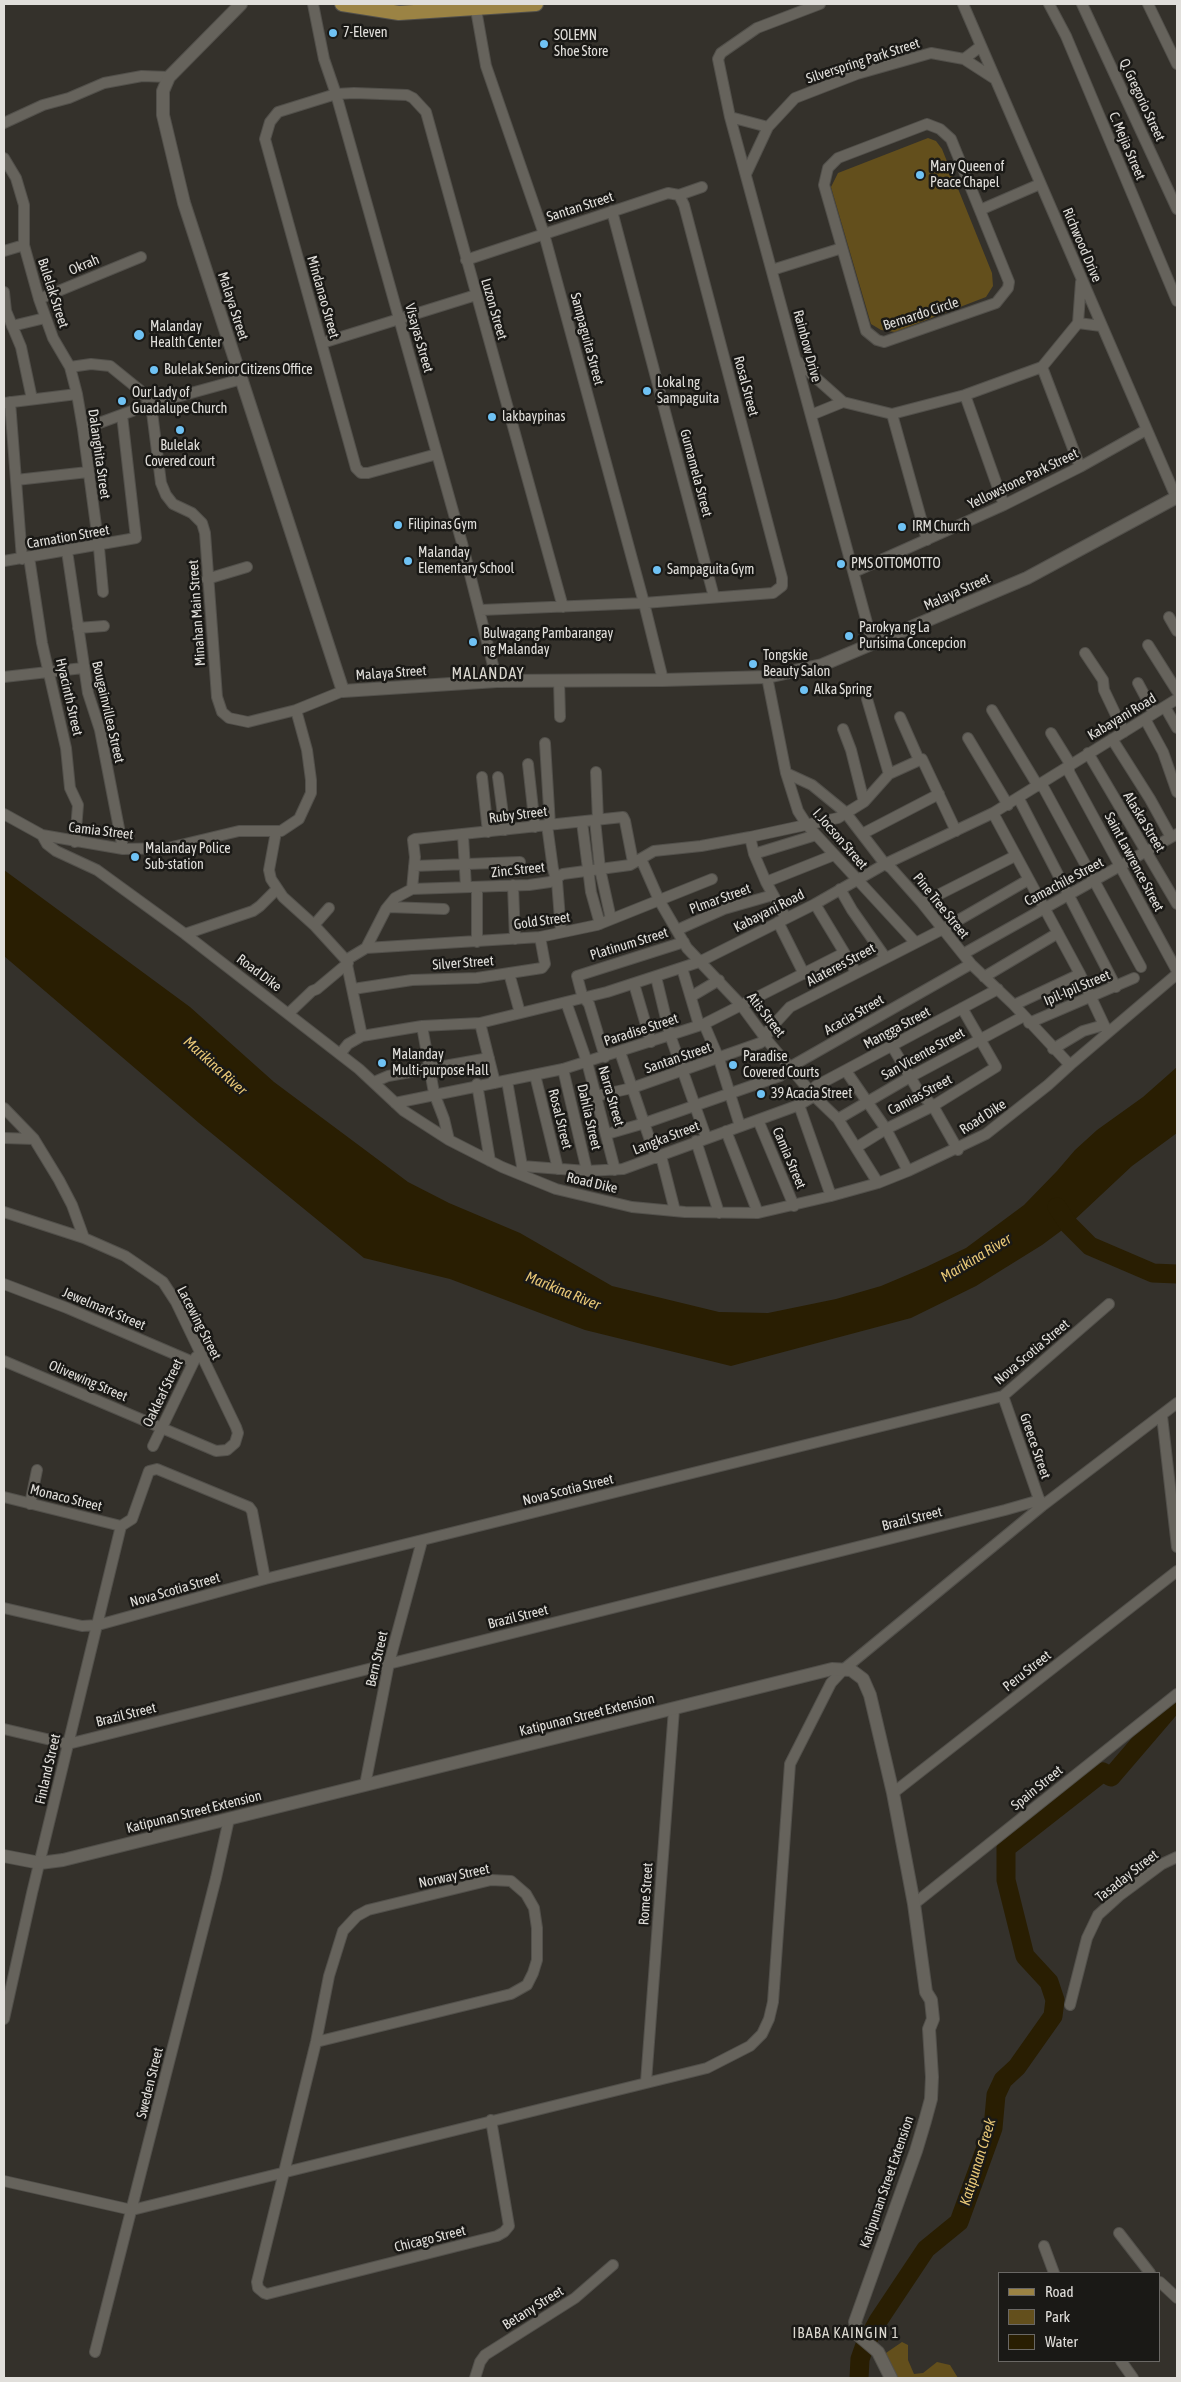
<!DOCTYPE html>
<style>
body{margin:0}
#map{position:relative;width:1181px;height:2382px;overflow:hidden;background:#34312b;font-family:"Asap Condensed",sans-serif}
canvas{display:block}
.frame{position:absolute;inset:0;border:5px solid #e1dfdb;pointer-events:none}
.legend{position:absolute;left:998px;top:2272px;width:162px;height:90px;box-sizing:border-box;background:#1a1916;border:1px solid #6a6865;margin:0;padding:6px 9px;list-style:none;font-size:15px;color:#e1dfdb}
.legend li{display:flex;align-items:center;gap:10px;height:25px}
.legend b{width:25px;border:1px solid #6a6865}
</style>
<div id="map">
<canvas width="1181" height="2382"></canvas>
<div class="frame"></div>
<ul class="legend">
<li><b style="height:6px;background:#9b8344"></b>Road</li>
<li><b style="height:14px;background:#634f1c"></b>Park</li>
<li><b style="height:14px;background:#291e02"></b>Water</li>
</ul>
</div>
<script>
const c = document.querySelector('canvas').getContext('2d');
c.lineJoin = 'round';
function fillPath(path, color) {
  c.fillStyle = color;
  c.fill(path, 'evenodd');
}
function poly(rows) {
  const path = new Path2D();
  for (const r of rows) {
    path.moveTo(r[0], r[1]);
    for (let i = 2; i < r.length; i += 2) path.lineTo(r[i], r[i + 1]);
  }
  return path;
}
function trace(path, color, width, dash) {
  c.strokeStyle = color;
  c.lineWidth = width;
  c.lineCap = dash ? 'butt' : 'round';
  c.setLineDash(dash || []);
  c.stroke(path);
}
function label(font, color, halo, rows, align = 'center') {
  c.font = font + ' "Asap Condensed",sans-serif';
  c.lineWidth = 5;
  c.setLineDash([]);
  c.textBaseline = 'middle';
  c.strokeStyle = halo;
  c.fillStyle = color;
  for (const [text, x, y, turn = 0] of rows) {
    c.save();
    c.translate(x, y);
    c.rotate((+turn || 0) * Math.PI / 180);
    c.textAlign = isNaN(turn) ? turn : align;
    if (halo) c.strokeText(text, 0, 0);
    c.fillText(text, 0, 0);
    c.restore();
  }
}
const green = poly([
 [928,138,936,141,942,149,992,273,993,286,986,297,895,332,881,330,871,324,831,187,838,173],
 [902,2342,908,2345,908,2360,914,2374,923,2373,937,2362,950,2365,958,2378,894,2378,883,2355]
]);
const water = poly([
 [4,870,190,1007,274,1082,408,1182,449,1203,520,1233,612,1286,719,1312,768,1313,836,1299,881,1286,926,1267,966,1248,1024,1205,1057,1171,1075,1150,1097,1130,1143,1097,1177,1067,1177,1133,1132,1166,1069,1225,1042,1245,976,1286,911,1318,731,1366,585,1330,450,1279,364,1258,199,1123,4,956]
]);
const river = poly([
 [1057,1207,1069,1225,1090,1246,1153,1273,1177,1274],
 [859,2378,860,2359,865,2345,878,2321,926,2249,959,2222,993,2128,996,2095,1003,2080,1017,2067,1053,2016,1055,2000,1049,1982,1025,1956,1006,1880,1006,1848,1103,1772,1111,1777,1177,1700]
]);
const minor = poly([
 [313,4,324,59,336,94,462,543,497,681],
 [475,4,486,66,544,234,644,603,663,680],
 [820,4,757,28,721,53,718,59,730,117,873,645],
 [963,4,1176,497],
 [1049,4,1066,36,1177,301],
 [1082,4,1177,209],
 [1148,4,1177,64],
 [964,59,981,46],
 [730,117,768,127],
 [4,123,43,105,69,98,104,83,142,76,169,77],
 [927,124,940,129,951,139,1009,282,1008,288,996,303,884,342,877,340,866,331,824,185,828,168,838,158,927,124],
 [4,158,16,178,24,205,24,245,39,299,53,338,70,367,91,364,110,366,142,392,151,404,161,483,166,495,173,504,192,513,202,523,205,533,217,697,222,712,229,718,248,722,296,710,343,691],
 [746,174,768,127,795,98,857,74,931,53,964,59,995,79],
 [980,210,1040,184],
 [612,211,714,597],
 [4,251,24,245],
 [466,260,668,193,679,195,702,187],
 [772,270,842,248],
 [4,292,6,311,21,347,32,399],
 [39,299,141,257],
 [1078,323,1101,326],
 [12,326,45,318],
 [322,343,476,295],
 [797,361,843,402,892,414,965,395,1042,367,1078,323,1081,282],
 [70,367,77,394,83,429,99,548,103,592],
 [1042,367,1080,467],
 [965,395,1004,505],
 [10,402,22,559],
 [4,403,77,394],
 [892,414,927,540],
 [811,415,843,402],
 [83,429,151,404,242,379],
 [437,454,368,473,361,473,356,468,265,139,270,122,278,112,336,94,354,93,407,95,413,98,426,112,563,607],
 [16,480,88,472],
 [67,551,88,693,100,730,123,849],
 [29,557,42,643,66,748,70,788,78,805,75,842],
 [4,561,136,538,122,415],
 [854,572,1004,505,1080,467,1146,430],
 [207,579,247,567],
 [481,610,644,603,773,593,782,586,782,578,684,205,679,195],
 [1169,617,1177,631],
 [78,628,104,626],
 [1148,645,1177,691],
 [1085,653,1103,680,1104,690,1124,732],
 [4,677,83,668],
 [767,677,786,773,798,811,807,825,915,942],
 [559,680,560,717],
 [1138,683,1154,713],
 [867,699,889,774],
 [1165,707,1177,728],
 [992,710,1038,786],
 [900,717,919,760],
 [1145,719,1163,752,1177,792],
 [843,729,851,750,864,802],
 [1051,733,1069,762,1069,772,1177,971],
 [968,738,1008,805],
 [1112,739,1150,799,1171,837],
 [545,743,550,825],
 [1088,753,1177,904],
 [528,764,535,827],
 [596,772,598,820],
 [786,773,812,785,845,812,885,864,891,868,922,903,971,964,1014,1005,1070,1065],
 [482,777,488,832],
 [498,777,505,830],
 [1041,783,1141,967],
 [1019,799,1116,987],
 [993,813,1080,974,1104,1025],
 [4,814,42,835,123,849,168,848,239,831,281,831,299,819,311,793,311,780,307,750,296,710],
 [595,820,600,869,611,919],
 [582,822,591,892,600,924],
 [547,825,553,869,557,881,561,932],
 [276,832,269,870,271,879,283,897,314,925,346,960,362,1036],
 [862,834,939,794],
 [42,835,47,844,56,851,97,870,185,934,359,1069,404,1111,449,1140,502,1167,556,1189,632,1207,685,1212,758,1213,831,1196,878,1183,908,1171,986,1134,1048,1085,1070,1065,1177,974],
 [463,835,466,887],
 [750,837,754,854,766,882,786,918],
 [754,854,816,835],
 [641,859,659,900,687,948,741,1005,766,1039,814,1096,838,1119,878,1183],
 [414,866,520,862],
 [766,882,834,855],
 [513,885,515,939],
 [412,889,415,857,413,840,415,839,623,817,625,821,633,862],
 [840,889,852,910,885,957],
 [922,903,1015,856],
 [815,904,856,972],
 [388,907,444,909],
 [778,922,804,974],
 [314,925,329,908],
 [677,930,724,909,773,895],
 [185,934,253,911,260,906,276,890],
 [477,942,477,887],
 [366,948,540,937,597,925,712,879],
 [963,954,1177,834],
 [346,960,366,948,386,909,395,898,412,889,529,885,550,882,563,874,630,865,654,851,701,846,750,837,838,818,864,802,889,774,922,759,956,831],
 [682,968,699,1025],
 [509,973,520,1013],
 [656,977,670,1035,706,1137],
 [984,977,1058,933],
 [634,984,651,1042],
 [353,989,412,980,477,978,542,968,545,964,540,937],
 [692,996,719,980],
 [566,1002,587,1062,615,1170],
 [1014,1005,1080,974],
 [289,1013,312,991,317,989,348,963],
 [480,1023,495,1083],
 [1029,1023,1134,978],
 [704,1024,719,1059,740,1126],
 [422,1026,434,1093,444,1119,449,1140],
 [892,1046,919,1092,933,1106,958,1150],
 [1053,1049,1083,1031,1104,1025,1107,1030],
 [620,1052,656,1158],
 [340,1054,348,1044,362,1036,422,1026,480,1023,607,992,699,962,815,904,885,864,993,813,1177,699],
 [605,1057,589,1004,582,995,577,976,684,942],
 [563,1069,587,1171],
 [846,1071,886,1129,908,1171],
 [535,1075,558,1169],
 [507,1081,522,1166,521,1171],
 [374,1082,388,1076,489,1058],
 [477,1084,490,1161],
 [811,1092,816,1086,998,989],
 [596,1096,632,1088,760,1043,766,1039,768,1031,790,1007,943,929,1028,880],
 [395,1103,563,1069,670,1035,704,1024,844,953],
 [799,1105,831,1196],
 [4,1108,34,1139,59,1180,72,1205,84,1238],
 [838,1119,910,1077,1024,1016],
 [758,1120,794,1206],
 [726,1131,758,1213],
 [607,1134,645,1123,780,1076,790,1067,971,964],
 [4,1138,34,1139],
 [696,1141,719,1213],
 [857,1147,886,1129,933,1106,996,1067,962,1008],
 [661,1156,675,1211],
 [522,1166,587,1171,623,1169,799,1105,814,1096],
 [4,1212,84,1238,125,1256,163,1282,176,1302,236,1427,238,1433,235,1443,227,1450,216,1451,4,1361],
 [4,1284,67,1308,193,1362],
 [1003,1396,1041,1505],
 [1162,1416,1177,1547],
 [153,1446,196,1357],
 [4,1497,121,1526],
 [30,1504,37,1470],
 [121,1526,132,1519,149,1471,157,1469,249,1507,252,1511,265,1579],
 [4,1608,82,1626,98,1625,265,1579,1003,1396,1109,1304],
 [4,1729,68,1744,1005,1510,1040,1500],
 [365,1785,389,1663,422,1541],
 [893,1793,1177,1571],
 [914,1904,1177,1694],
 [1070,2005,1087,1938,1098,1915,1119,1896,1162,1864,1177,1857],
 [4,2019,32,1893,121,1526],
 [316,2042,511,1994,527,1985,533,1973,537,1960,537,1928,534,1908,526,1894,511,1881,491,1880,368,1910,357,1916,343,1931,329,1976,316,2042,257,2282,258,2288,264,2293,267,2294,497,2236,504,2232,509,2226,491,2120],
 [646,2082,674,1709],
 [4,2181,132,2210,707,2068,750,2046,762,2034,769,2019,773,2002,790,1764,831,1683,844,1669,1042,1506,1177,1403],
 [1119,2233,1150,2273],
 [1044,2246,1054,2273],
 [1160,2282,1177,2298],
 [95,2352,216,1878,229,1819],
 [1121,2361,1133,2378],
 [475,2378,480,2362,485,2355,575,2298,613,2265]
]);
const tertiary = poly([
 [241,4,169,77,163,91,163,115,184,203,343,691,497,681,663,680,767,677,822,665,1027,578,1177,497],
 [4,1856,40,1863,63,1860,832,1669,851,1670,863,1679,870,1695,893,1793,914,1904,926,1992,931,2000,933,2019,929,2029,932,2077,931,2099,925,2121,916,2151,855,2322,858,2335,878,2352,891,2378]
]);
const primary = poly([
 [342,4,399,13,536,4]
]);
const markers = [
 [333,33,5,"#6fc2f4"],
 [544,44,5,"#6fc2f4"],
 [920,175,5,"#6fc2f4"],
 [139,335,6,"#6fc2f4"],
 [154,370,5,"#6fc2f4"],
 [647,391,5,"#6fc2f4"],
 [122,401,5,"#6fc2f4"],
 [492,417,5,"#6fc2f4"],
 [180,430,5,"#6fc2f4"],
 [398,525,5,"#6fc2f4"],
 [902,527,5,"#6fc2f4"],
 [408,561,5,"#6fc2f4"],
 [841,564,5,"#6fc2f4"],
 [657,570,5,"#6fc2f4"],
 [849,636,5,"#6fc2f4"],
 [473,642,5,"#6fc2f4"],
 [753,664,5,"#6fc2f4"],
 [804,690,5,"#6fc2f4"],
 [135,857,5,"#6fc2f4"],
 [382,1063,5,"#6fc2f4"],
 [733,1065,5,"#6fc2f4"],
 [761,1094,5,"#6fc2f4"]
];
const poiNames = [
 ["7-Eleven",343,33],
 ["SOLEMN",554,36],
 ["Shoe Store",554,52],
 ["Mary Queen of",930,167],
 ["Peace Chapel",930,183],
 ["Malanday",150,327],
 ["Health Center",150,343],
 ["Bulelak Senior Citizens Office",164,370],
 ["Lokal ng",657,383],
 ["Sampaguita",657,399],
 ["Our Lady of",132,393],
 ["Guadalupe Church",132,409],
 ["lakbaypinas",502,417],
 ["Bulelak",180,446,"center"],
 ["Covered court",180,462,"center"],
 ["Filipinas Gym",408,525],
 ["IRM Church",912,527],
 ["Malanday",418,553],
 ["Elementary School",418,569],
 ["PMS OTTOMOTTO",851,564],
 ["Sampaguita Gym",667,570],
 ["Parokya ng La",859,628],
 ["Purisima Concepcion",859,644],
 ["Bulwagang Pambarangay",483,634],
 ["ng Malanday",483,650],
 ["Tongskie",763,656],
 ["Beauty Salon",763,672],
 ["Alka Spring",814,690],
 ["Malanday Police",145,849],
 ["Sub-station",145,865],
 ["Malanday",392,1055],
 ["Multi-purpose Hall",392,1071],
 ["Paradise",743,1057],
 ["Covered Courts",743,1073],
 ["39 Acacia Street",771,1094]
];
const streetNames = [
 ["Silverspring Park Street",863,61,-18],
 ["Q. Gregorio Street",1142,100,65],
 ["C. Mejia Street",1127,146,67],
 ["Santan Street",580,207,-18],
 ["Richwood Drive",1082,245,67],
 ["Okrah",84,265,-23],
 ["Bulelak Street",53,293,72],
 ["Mindanao Street",323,297,74],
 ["Malaya Street",233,306,72],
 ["Luzon Street",494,309,74],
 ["Bernardo Circle",921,314,-18],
 ["Visayas Street",419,338,74],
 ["Sampaguita Street",587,339,75],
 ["Rainbow Drive",807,346,75],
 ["Rosal Street",746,386,75],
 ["Dalanghita Street",99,454,82],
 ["Gumamela Street",696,473,75],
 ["Yellowstone Park Street",1023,479,-26],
 ["Carnation Street",68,537,-10],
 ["Malaya Street",957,592,-24],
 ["Minahan Main Street",197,613,-94],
 ["Malaya Street",391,673,-4],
 ["Hyacinth Street",69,697,77],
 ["Bougainvillea Street",108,712,77],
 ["Kabayani Road",1122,717,-31],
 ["Ruby Street",518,815,-7],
 ["Alaska Street",1144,822,59],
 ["Camia Street",101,831,7],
 ["I. Jocson Street",840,839,49],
 ["Saint Lawrence Street",1134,862,62],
 ["Zinc Street",518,870,-6],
 ["Camachile Street",1064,882,-28],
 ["Plmar Street",720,899,-20],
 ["Pine Tree Street",941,906,51],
 ["Kabayani Road",769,911,-27],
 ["Gold Street",542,921,-8],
 ["Platinum Street",629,944,-17],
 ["Silver Street",463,963,-4],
 ["Alateres Street",841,965,-28],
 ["Road Dike",259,973,37],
 ["Ipil-Ipil Street",1077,988,-23],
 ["Atis Street",766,1015,52],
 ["Acacia Street",854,1015,-30],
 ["Mangga Street",897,1028,-28],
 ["Paradise Street",641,1030,-18],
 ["San Vicente Street",923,1054,-29],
 ["Santan Street",678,1058,-19],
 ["Camias Street",920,1095,-28],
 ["Narra Street",611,1096,74],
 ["Dahlia Street",589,1117,77],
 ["Road Dike",983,1117,-33],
 ["Rosal Street",560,1119,76],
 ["Langka Street",666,1138,-21],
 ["Camia Street",789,1158,67],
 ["Road Dike",592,1183,13],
 ["Jewelmark Street",104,1309,23],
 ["Lacewing Street",199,1323,63],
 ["Nova Scotia Street",1032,1352,-40],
 ["Olivewing Street",88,1381,23],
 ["Oakleaf Street",163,1393,-64],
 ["Greece Street",1035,1446,71],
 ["Nova Scotia Street",568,1490,-14],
 ["Monaco Street",66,1498,14],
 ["Brazil Street",912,1519,-14],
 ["Nova Scotia Street",175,1590,-16],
 ["Brazil Street",518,1617,-14],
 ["Bern Street",377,1659,-77],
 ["Peru Street",1027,1671,-38],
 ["Brazil Street",126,1715,-14],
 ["Katipunan Street Extension",587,1715,-14],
 ["Finland Street",48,1769,-77],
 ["Spain Street",1037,1788,-39],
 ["Katipunan Street Extension",194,1812,-14],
 ["Norway Street",454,1876,-12],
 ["Tasaday Street",1127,1876,-38],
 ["Rome Street",646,1894,-86],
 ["Sweden Street",150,2083,-76],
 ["Katipunan Street Extension",887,2182,-71],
 ["Chicago Street",430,2239,-14],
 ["Betany Street",533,2308,-32]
];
const waterNames = [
 ["Marikina River",215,1066,42],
 ["Marikina River",976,1258,-31],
 ["Marikina River",563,1291,22],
 ["Katipunan Creek",978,2162,-73]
];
const neighbourhoodNames = [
 ["IBABA KAINGIN 1",846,2333]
];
const quarterNames = [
 ["MALANDAY",488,674]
];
fillPath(green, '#634f1c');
fillPath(water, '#291e02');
trace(river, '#291e02', 19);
trace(minor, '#52504b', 12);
trace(tertiary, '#52504b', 14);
trace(primary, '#52504b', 16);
trace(minor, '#66635c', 10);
trace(tertiary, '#66635c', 12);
trace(primary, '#9b8344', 14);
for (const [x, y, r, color] of markers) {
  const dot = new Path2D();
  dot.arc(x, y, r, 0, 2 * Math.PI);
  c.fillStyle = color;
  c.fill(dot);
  trace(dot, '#1a1916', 2);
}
label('14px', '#e1dfdb', '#1a1916', poiNames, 'left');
label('14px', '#e1dfdb', '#1a1916', streetNames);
label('italic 15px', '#e9c877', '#1a1916', waterNames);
c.letterSpacing = '1px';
label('15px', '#dbd8d0', '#1a1916', neighbourhoodNames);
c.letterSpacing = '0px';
c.letterSpacing = '1px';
label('16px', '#dbd8d0', '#1a1916', quarterNames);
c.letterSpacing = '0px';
</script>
